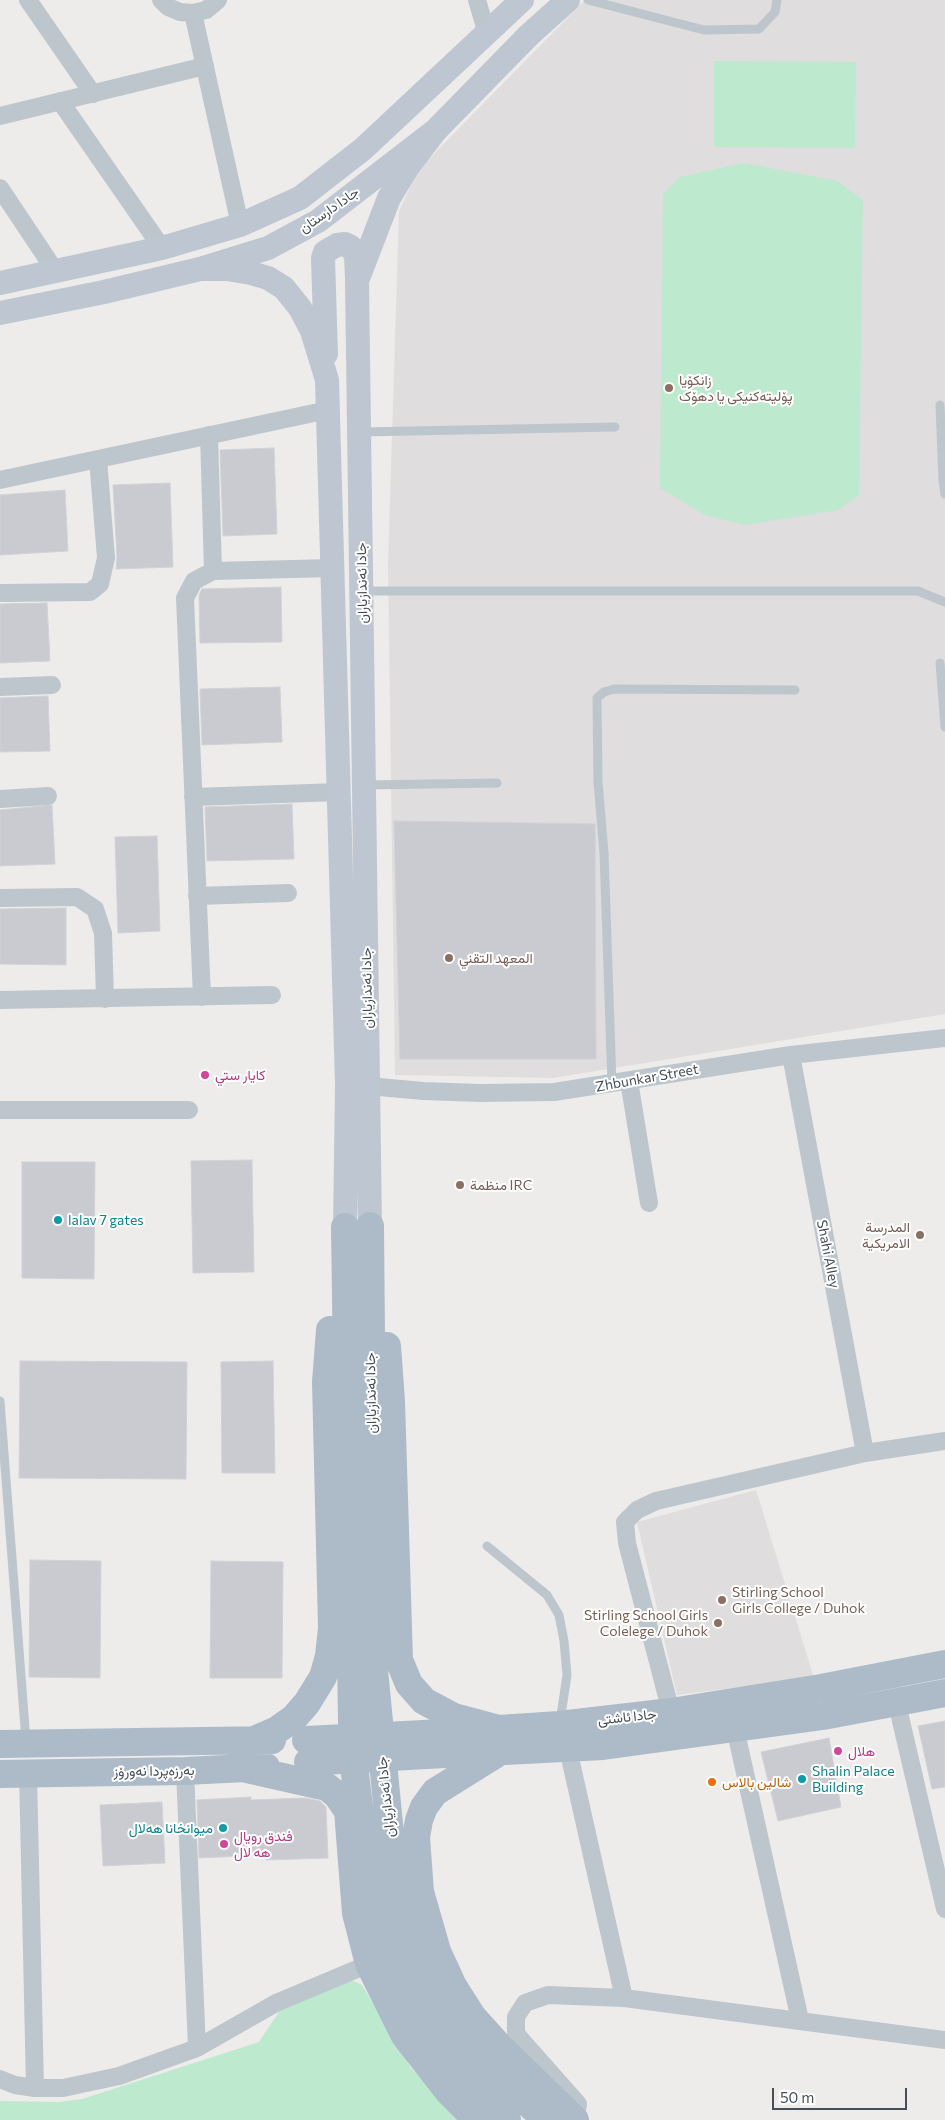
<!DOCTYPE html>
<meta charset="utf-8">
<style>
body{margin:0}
#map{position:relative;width:945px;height:2120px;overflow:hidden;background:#eeeceb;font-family:Commissioner,sans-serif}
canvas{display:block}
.scale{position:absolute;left:772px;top:2088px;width:135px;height:22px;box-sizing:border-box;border:2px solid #464f57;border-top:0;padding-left:6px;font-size:15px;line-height:18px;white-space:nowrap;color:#464f57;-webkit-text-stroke:4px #fff;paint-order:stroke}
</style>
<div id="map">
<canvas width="945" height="2120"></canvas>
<div class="scale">50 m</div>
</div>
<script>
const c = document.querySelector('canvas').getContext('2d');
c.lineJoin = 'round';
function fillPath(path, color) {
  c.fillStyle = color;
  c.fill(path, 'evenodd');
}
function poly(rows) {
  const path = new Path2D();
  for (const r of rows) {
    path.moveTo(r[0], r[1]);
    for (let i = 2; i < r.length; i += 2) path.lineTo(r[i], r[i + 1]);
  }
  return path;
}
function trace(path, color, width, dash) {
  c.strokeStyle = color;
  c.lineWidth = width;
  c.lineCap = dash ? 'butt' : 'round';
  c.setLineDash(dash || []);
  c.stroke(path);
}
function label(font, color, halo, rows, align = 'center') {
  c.font = font + ' Commissioner,Vazirmatn,sans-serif';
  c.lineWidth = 4;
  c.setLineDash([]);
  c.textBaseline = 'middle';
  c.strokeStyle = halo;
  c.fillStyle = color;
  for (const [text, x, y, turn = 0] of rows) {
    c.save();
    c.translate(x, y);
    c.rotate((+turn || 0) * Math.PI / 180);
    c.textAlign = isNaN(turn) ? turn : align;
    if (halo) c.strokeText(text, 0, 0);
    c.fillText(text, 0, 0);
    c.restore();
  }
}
const education = poly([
 [585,0,945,0,945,1014,553,1078,395,1075,388,564,399,211,418,170],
 [756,1490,814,1678,677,1695,637,1522]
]);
const green = poly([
 [714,61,856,62,855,148,714,147],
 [744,163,837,181,863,200,859,495,838,510,745,525,705,515,660,488,663,194,680,177],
 [350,1979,362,1985,411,2068,462,2120,0,2120,0,2101,59,2102,82,2099,259,2042,286,2001]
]);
const building = poly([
 [274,448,277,534,223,536,220,450,274,448],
 [170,483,173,567,116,569,117,557,113,485,170,483],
 [65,490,68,551,0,555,0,495,65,490],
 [281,587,282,642,200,643,199,595,202,589,281,587],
 [47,603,50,661,0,663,0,604,47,603],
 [280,687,282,742,202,745,200,689,280,687],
 [48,696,50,751,0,752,0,698,48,696],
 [292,804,294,859,207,861,205,807,292,804],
 [52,805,55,864,0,866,0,810,52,805],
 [394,821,595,824,596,1059,400,1059,394,821],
 [157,836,160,931,118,933,115,837,157,836],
 [66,908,66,965,0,964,0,909,66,908],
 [252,1160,254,1272,193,1273,191,1161,252,1160],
 [22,1162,95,1162,94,1279,22,1278,22,1162],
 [20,1361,187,1362,186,1479,19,1478,20,1361],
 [273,1361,275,1473,222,1473,221,1362,273,1361],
 [30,1560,101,1561,100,1678,29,1677,30,1560],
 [211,1561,283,1562,282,1678,210,1678,211,1561],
 [945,1721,945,1787,932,1789,918,1726,945,1721],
 [829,1738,841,1807,778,1821,761,1752,829,1738],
 [251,1797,251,1800,306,1798,320,1801,326,1807,328,1858,266,1860,265,1855,199,1858,197,1800,251,1797],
 [162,1802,165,1863,103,1866,100,1805,162,1802]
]);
const service = poly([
 [588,0,704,30,759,29,775,12,777,0],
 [940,405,943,481,945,494],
 [360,432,615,427],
 [362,591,918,591,945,602],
 [940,663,945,727],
 [364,785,497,783],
 [612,1084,604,853,598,782,597,698,604,692,614,689,795,690],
 [0,1401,26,1741],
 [487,1546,547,1595,559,1615,564,1641,567,1675,560,1722]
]);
const minor = poly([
 [28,0,93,94],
 [161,0,168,7,180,12,193,13,206,10,218,0],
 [477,0,487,34],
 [193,13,240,225],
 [60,101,162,248],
 [0,116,205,66],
 [0,188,56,272],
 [209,435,213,571],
 [0,480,328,410],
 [0,593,90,592,100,584,106,558,98,459],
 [0,687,52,685],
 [193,797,339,792],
 [0,799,48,796],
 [197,896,288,893],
 [0,898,77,897,95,909,103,933,105,999],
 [202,997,185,598,194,581,213,571,333,568],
 [0,1000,272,995],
 [791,1055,865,1453],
 [629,1081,649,1203],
 [357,1085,423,1091,480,1093,554,1092,791,1055,945,1038],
 [0,1110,189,1110],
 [897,1704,945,1909],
 [671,1712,627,1543,625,1522,637,1510,656,1501,865,1453,945,1441],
 [735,1728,800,2020],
 [568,1749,624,1998],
 [185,1771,197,2048],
 [28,1773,35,2088],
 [0,2079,15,2085,35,2088,63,2088,119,2076,197,2048,276,2003,369,1964],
 [575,2120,578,2104,516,2034,516,2017,525,2003,548,1995,624,1998,945,2040]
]);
const secondary = poly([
 [200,269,227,269,251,273,268,278,284,288,300,308,312,331,327,380,347,1085,345,1227],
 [0,283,162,248,240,225,300,198,363,149,522,0],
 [0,313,104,292,200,269,268,248,318,221,436,130,529,35,568,0],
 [326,354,323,258,325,252,337,245,345,244,351,247,356,256,357,279],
 [370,1226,357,281,389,198,407,168,436,130]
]);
const primary = poly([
 [370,1226,374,1670,393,1865,398,1897,408,1930,431,1987,451,2020,494,2071,546,2120],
 [345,1227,352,1723,355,1774,367,1871,376,1912,393,1963,410,2000,434,2040,507,2120],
 [387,1346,391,1401,399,1660,409,1684,424,1701,454,1717,499,1729],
 [424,1734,559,1725,671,1712,821,1688,945,1664],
 [254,1740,277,1730,294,1718,307,1703,323,1677,329,1656,332,1628,326,1382,330,1330],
 [0,1744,272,1740],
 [496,1754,435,1792,424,1807,419,1820,416,1837,420,1892,437,1951,453,1986,472,2016,498,2045,575,2120],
 [426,1755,603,1746,823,1716,945,1693],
 [247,1769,327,1787,337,1795,348,1811,356,1913,369,1964,405,2036,448,2091,473,2116,481,2120],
 [0,1774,185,1771,266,1767]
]);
const primaryBridge = poly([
 [306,1740,424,1734],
 [308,1762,426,1755]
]);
const markers = [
 [669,388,5,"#8d6e63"],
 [449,958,5,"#8d6e63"],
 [205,1075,5,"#d1479c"],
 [460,1185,5,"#8d6e63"],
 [58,1220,5,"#0f9aa8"],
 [920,1235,5,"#8d6e63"],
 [722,1600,5,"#8d6e63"],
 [718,1623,5,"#8d6e63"],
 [838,1751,5,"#d1479c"],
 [802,1779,5,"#0f9aa8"],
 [712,1782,5,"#e8710a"],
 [223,1828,5,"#0f9aa8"],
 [224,1844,5,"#d1479c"]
];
const streetNames = [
 ["جادا دارستان",329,210,-35],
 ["جادا ئەندازیاران",362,583,-91],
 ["جادا ئەندازیاران",367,988,-91],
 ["Zhbunkar Street",647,1078,-10],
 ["Shahi Alley",828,1254,79],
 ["جادا ئەندازیاران",371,1393,-91],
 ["جادا ئاشتی",627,1717,-6],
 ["بەرزەپردا نەورۆز",154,1771,-1],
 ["جادا ئەندازیاران",386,1797,-96]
];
const educationNames = [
 ["زانکۆیا",679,380],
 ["پۆلیتەکنیکی یا دهۆک",679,396],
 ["المعهد التقني",459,958],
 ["منظمة IRC",470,1185],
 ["المدرسة",910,1227,"right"],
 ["الامريكية",910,1243,"right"],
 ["Stirling School",732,1592],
 ["Girls College / Duhok",732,1608],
 ["Stirling School Girls",708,1615,"right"],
 ["Colelege / Duhok",708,1631,"right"]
];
const hotelNames = [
 ["كايار ستي",215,1075],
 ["هلال",848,1751],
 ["فندق رويال",234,1836],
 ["هه لال",234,1852]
];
const cultureNames = [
 ["lalav 7 gates",68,1220],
 ["Shalin Palace",812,1771],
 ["Building",812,1787],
 ["میوانخانا هەلال",213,1828,"right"]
];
const foodNames = [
 ["شالين بالاس",722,1782]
];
fillPath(education, '#dfdddd');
fillPath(green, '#bde9ce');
fillPath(building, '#cacbd0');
trace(building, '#d0d2d7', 1);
trace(service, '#bec6cd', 9);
trace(minor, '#bec6cd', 18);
trace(secondary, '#bec7d1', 24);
trace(primary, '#adbbc8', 28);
trace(primaryBridge, '#adbbc8', 28);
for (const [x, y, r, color] of markers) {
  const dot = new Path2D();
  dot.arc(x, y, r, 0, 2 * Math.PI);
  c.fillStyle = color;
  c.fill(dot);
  trace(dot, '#fff', 2);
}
label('14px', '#464f57', '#fff', streetNames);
label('14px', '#785e54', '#fff', educationNames, 'left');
label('14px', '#b23c85', '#fff', hotelNames, 'left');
label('14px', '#0d838f', '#fff', cultureNames, 'left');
label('14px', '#c56008', '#fff', foodNames, 'left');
</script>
